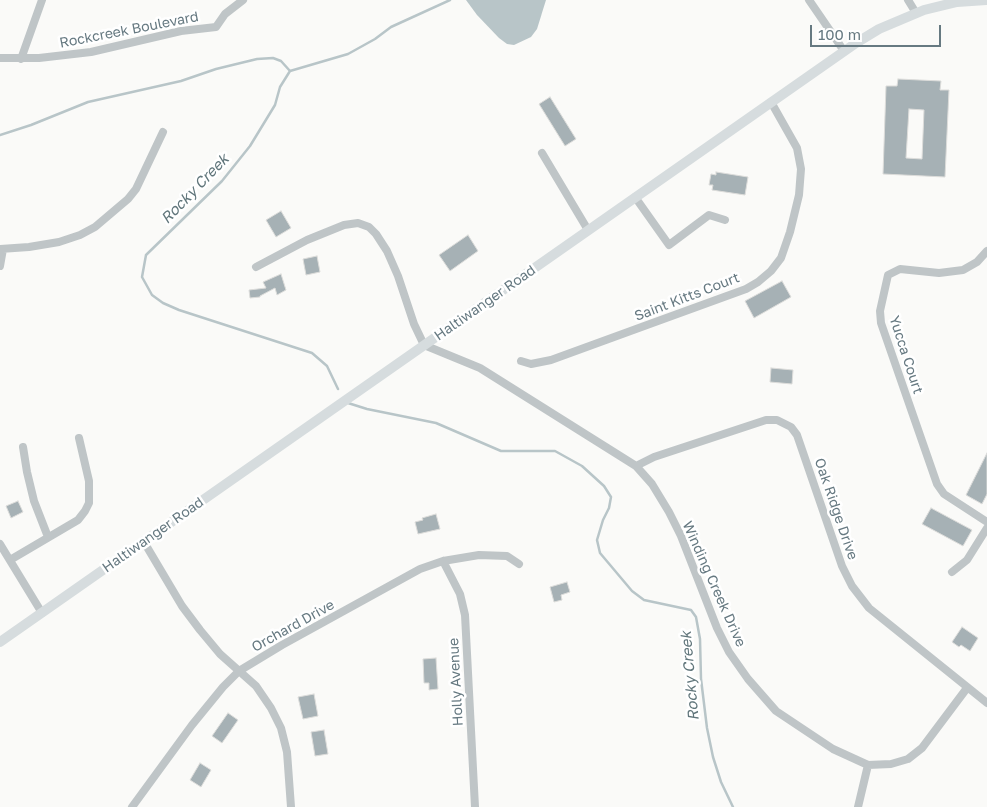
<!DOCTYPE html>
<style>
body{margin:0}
#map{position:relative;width:987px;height:807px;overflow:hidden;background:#fafaf8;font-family:"Golos Text",sans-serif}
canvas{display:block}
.scale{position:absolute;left:810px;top:25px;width:131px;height:22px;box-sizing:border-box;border:2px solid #667981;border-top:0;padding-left:6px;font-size:15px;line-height:18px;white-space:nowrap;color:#667981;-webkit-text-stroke:4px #fff;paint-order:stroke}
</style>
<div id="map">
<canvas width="987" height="807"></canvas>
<div class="scale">100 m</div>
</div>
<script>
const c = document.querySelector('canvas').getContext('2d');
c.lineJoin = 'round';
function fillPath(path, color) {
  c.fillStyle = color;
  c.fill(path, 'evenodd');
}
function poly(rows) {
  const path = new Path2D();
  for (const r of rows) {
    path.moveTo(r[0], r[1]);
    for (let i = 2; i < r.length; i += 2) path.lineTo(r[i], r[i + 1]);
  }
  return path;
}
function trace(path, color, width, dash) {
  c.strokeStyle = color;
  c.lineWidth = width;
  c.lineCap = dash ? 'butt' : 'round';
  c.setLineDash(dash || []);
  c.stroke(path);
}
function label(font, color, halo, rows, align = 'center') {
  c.font = font + ' "Golos Text",sans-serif';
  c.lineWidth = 5;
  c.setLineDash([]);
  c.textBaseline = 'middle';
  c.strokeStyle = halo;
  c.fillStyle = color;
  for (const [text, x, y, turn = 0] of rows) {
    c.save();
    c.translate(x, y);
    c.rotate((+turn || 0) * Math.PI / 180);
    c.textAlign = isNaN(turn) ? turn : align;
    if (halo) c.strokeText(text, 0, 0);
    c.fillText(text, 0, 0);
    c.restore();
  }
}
const water = poly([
 [466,0,546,0,537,29,531,37,514,45,507,44,499,38,477,15]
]);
const stream = poly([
 [290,71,280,87,275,105,250,146,222,181,146,255,142,277,152,295,163,303,179,310,312,353,327,366,338,389],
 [290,71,348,54,375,39,391,27,450,0],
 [0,135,31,125,88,102,181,81,216,69,257,59,273,58,281,61,290,71],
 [348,403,367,409,436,423,501,451,555,451,582,466,604,486,611,497,609,508,603,520,597,540,600,553,632,591,644,600,691,610,696,617,700,639,701,679,707,728,713,757,721,782,733,807]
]);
const building = poly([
 [898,79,941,81,940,90,949,90,945,177,883,174,886,86,897,86,898,79],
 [909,109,924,110,922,159,906,158,909,109],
 [550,97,576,139,565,146,539,104,550,97],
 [716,172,748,177,745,195,712,190,713,185,709,185,711,174,716,175,716,172],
 [281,211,291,228,276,237,266,220,281,211],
 [468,235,478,251,450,271,439,255,468,235],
 [317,256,320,272,306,275,303,259,317,256],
 [281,274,286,290,277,295,275,288,260,296,260,297,250,298,249,290,266,288,263,282,281,274],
 [782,281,791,297,754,318,745,301,782,281],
 [771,368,793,370,792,384,770,382,771,368],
 [987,453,987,494,982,504,966,495,987,453],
 [18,501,23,512,11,518,6,506,18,501],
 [931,508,972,530,963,546,922,524,931,508],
 [436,514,440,529,418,534,415,522,423,520,422,518,436,514],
 [567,582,570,592,561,595,562,600,554,602,550,587,567,582],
 [962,627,978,638,970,651,961,645,959,647,952,642,962,627],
 [436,658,438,689,429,690,429,683,424,683,423,659,436,658],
 [314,694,318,716,303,719,298,697,314,694],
 [228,713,238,720,222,743,212,736,228,713],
 [324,730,328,754,315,756,311,732,324,730],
 [200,763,211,770,201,787,190,780,200,763]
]);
const street = poly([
 [809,0,844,51],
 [908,0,916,13],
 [0,58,39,58,91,52,181,31,216,27,225,14,243,0],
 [21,59,42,0],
 [542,153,588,230],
 [635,197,669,245,709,215,725,220],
 [0,249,29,247,59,242,80,235,95,227,128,199,136,189,163,132],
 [987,251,977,262,963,270,939,273,900,269,888,275,880,311,881,323,937,484,944,494,987,522],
 [0,266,3,249],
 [256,267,307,240,344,225,358,223,369,227,376,234,387,251,398,276,414,324,424,345,480,368,636,466,652,484,669,512,681,536,717,628,729,652,748,679,776,711,833,749,868,765,891,764,908,759,922,748,967,688],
 [521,361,531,364,551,360,647,325,746,289,758,282,771,271,781,258,790,232,799,195,801,169,797,148,771,102],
 [23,447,27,472,34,501,48,537],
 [636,466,654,457,766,420,777,420,791,427,797,435,842,566,852,586,869,608,987,703],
 [144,542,182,606,200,630,220,654,256,686,271,708,281,728,287,752,291,807],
 [0,544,42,613],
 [10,560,78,520,85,511,89,503,89,481,79,438],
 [443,561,460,594,465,615,475,807],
 [952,572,967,560,987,528],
 [132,807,192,725,223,687,239,671,282,645,420,569,443,561,479,555,507,556,519,564],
 [858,807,868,765]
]);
const secondary = poly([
 [0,642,856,43,879,29,924,10,957,2,986,0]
]);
const streetNames = [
 ["Rockcreek Boulevard",129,30,-11],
 ["Saint Kitts Court",687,297,-21],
 ["Haltiwanger Road",485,303,-35],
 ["Yucca Court",906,355,72],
 ["Oak Ridge Drive",836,509,71],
 ["Haltiwanger Road",153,535,-35],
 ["Winding Creek Drive",714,584,66],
 ["Orchard Drive",293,626,-29],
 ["Holly Avenue",456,682,-93]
];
const waterNames = [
 ["Rocky Creek",195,189,-46],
 ["Rocky Creek",690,676,-95]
];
fillPath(water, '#b8c5c8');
trace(stream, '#b8c5c8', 2.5);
fillPath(building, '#a6b1b5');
trace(building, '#dcdcda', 1);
trace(street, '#bfc5c7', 8);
trace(secondary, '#d6dcde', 10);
label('14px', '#667981', '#fff', streetNames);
label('italic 15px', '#61767b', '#fff', waterNames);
</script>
